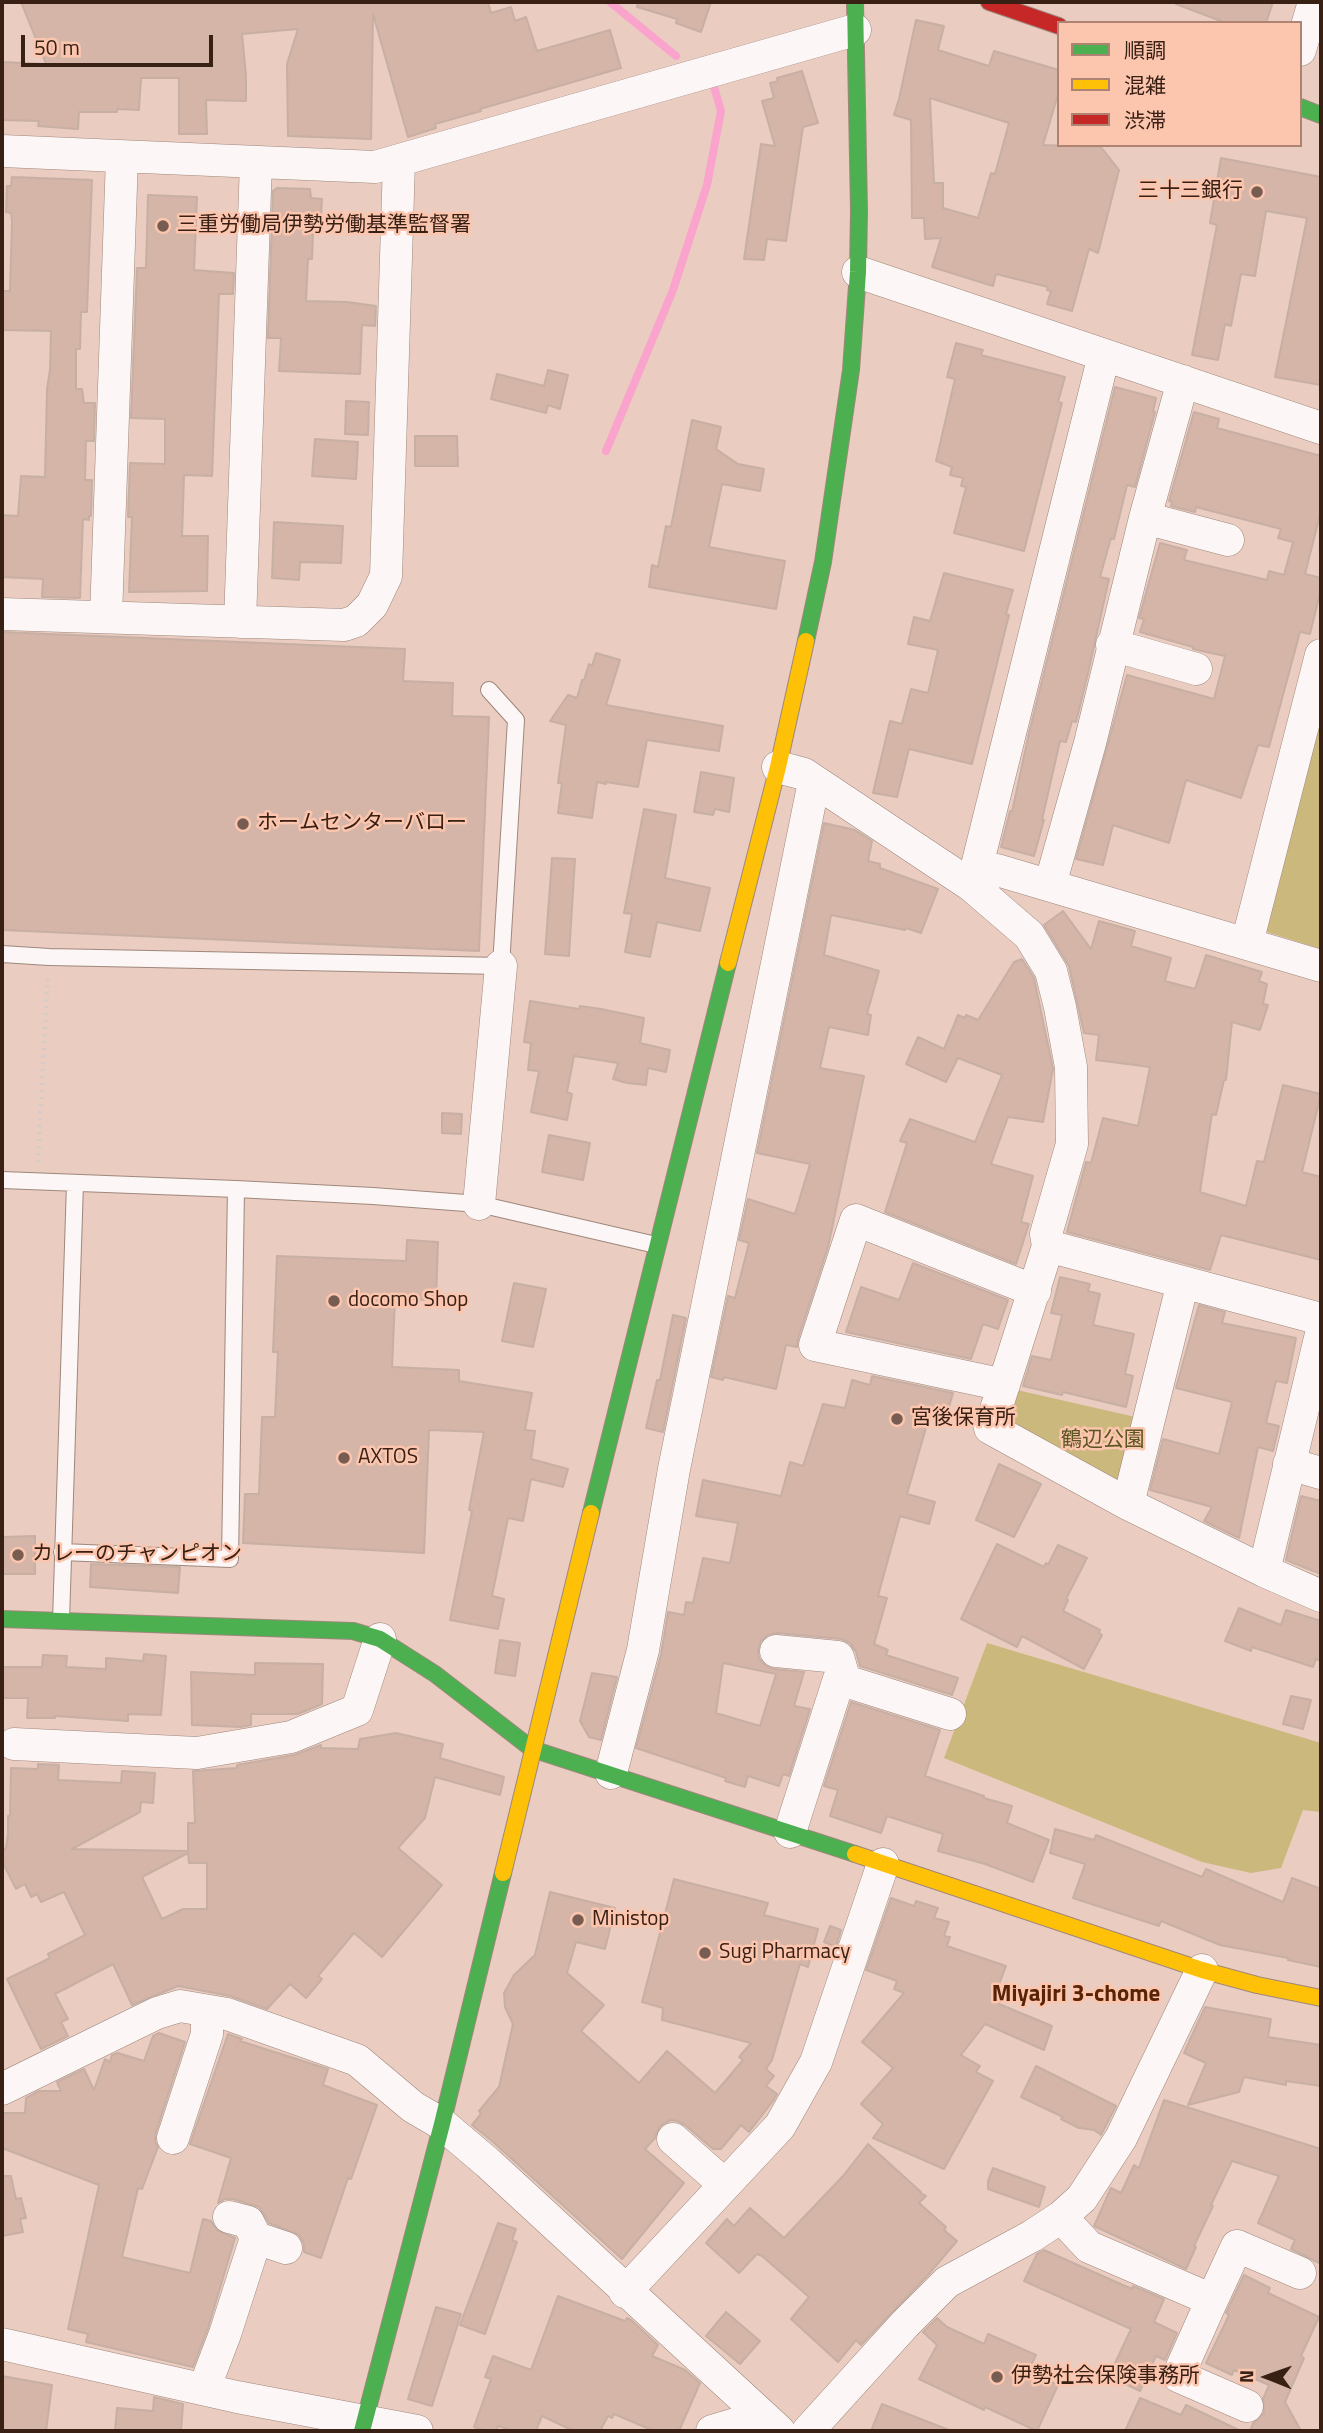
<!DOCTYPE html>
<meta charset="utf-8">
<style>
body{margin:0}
#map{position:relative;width:1323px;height:2433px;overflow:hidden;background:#eaccc0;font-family:"Titillium Web","Noto Sans JP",sans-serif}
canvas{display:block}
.frame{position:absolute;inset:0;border:4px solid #392015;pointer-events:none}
.legend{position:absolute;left:1057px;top:21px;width:245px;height:126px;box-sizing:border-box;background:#fcc5ae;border:2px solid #ae8371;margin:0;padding:9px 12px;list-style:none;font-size:21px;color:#392015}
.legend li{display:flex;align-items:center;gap:14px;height:35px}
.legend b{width:35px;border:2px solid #ae8371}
.north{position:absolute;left:1232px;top:2342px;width:70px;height:70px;-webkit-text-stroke:5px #fcc5ae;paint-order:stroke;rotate:271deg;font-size:19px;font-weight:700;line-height:28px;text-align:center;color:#392015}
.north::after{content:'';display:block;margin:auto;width:24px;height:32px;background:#392015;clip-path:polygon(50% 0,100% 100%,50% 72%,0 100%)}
.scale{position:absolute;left:21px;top:35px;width:192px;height:32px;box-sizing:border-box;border:4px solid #392015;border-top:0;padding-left:9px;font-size:21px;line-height:24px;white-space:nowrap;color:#392015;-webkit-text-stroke:5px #fcc5ae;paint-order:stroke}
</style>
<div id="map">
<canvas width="1323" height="2433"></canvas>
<div class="frame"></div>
<ul class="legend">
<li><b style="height:9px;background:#4caf50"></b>順調</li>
<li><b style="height:9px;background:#ffc107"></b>混雑</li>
<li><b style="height:9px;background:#c62828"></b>渋滞</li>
</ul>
<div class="north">N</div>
<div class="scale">50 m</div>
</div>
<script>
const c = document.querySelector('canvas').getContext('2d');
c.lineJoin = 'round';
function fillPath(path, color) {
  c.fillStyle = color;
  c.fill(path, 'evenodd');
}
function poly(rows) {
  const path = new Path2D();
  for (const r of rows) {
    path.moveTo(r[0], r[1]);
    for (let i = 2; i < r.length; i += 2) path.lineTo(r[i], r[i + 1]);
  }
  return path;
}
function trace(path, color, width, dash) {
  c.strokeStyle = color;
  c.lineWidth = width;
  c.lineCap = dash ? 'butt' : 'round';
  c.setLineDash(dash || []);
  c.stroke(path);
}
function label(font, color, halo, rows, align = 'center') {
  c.font = font + ' "Titillium Web","Noto Sans JP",sans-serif';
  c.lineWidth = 5;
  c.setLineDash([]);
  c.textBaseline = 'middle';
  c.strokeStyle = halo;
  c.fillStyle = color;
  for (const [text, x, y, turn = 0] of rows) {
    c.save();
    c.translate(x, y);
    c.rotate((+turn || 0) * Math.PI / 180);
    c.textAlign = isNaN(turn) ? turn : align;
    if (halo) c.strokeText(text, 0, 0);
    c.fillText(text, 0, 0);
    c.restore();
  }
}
const green = poly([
 [1321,693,1321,949,1267,932,1261,927],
 [1017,1390,1144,1419,1128,1472,1115,1481,1018,1430,1009,1415],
 [987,1643,1321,1743,1321,1812,1303,1810,1281,1868,1251,1873,1202,1862,944,1758]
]);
const stream = poly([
 [610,2,676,56],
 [606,451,673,290,707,185,721,111,714,87]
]);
const building = poly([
 [21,2,488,2,491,13,511,7,515,21,526,17,537,51,610,30,621,68,480,109,481,111,435,124,436,128,408,137,373,14,371,139,288,136,287,64,298,29,242,34,246,75,246,101,206,100,207,134,179,134,179,78,141,78,139,110,117,109,117,112,79,112,78,129,38,126,39,121,2,120,2,62,46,64,21,2],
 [638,2,711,2,701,32,676,23,677,19,637,7,638,2],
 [1176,2,1273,2,1266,23,1226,23,1176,4,1176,2],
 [916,20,944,26,938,50,989,66,994,51,1059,70,1059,91,1043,145,1101,147,1119,170,1098,253,1089,249,1072,311,1047,304,1051,291,1047,290,1048,287,996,274,993,286,932,267,941,238,925,239,924,218,912,218,911,120,894,115,899,99,916,20],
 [930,98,1009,123,995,174,991,173,978,218,943,208,943,183,934,183,930,98],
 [802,71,818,123,803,127,786,241,767,239,764,260,744,259,761,144,775,146,762,101,774,98,770,83,778,81,777,78,802,71],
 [1221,158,1321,177,1321,385,1275,377,1307,218,1266,211,1255,276,1241,274,1231,326,1225,324,1218,360,1192,355,1217,225,1210,223,1221,158],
 [12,177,92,180,87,312,81,312,80,349,76,349,76,389,82,389,84,403,95,403,94,441,86,441,85,480,92,480,91,516,89,516,89,520,83,519,80,598,42,597,43,579,2,577,2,515,18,516,21,476,45,477,47,389,50,370,51,331,2,330,2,291,10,291,12,221,11,213,6,212,7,186,11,186,12,177],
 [277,188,310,189,311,198,322,199,320,233,313,232,312,259,308,259,306,301,347,302,376,306,375,326,362,325,360,374,279,371,281,338,268,338,273,191,277,188],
 [148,195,197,197,194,270,234,273,233,294,219,294,212,476,184,475,182,536,208,536,207,591,129,592,132,517,128,517,130,463,165,464,165,419,131,418,137,268,146,268,148,195],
 [956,343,983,350,981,355,1065,377,1058,402,1062,403,1024,551,954,533,966,487,961,486,963,478,950,475,952,467,936,461,955,379,947,377,956,343],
 [548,370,568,375,560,409,548,405,546,413,491,399,497,374,544,386,548,370],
 [1115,387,1156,398,1153,411,1155,412,1135,487,1127,485,1114,539,1111,538,1100,577,1109,579,1088,673,1076,722,1072,721,1066,742,1060,741,1042,820,1044,820,1034,856,1001,847,1010,811,1012,812,1029,733,1115,387],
 [346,401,369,402,368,435,345,434,346,401],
 [1194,412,1219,419,1217,428,1321,456,1321,511,1305,574,1321,578,1321,589,1310,634,1300,632,1269,747,1258,745,1241,798,1186,780,1169,843,1113,825,1103,865,1076,859,1127,675,1214,699,1225,656,1197,650,1193,649,1193,647,1140,632,1144,619,1139,618,1160,543,1187,550,1184,560,1267,580,1269,571,1284,575,1293,542,1278,538,1281,529,1196,507,1195,512,1171,506,1172,502,1169,501,1194,412],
 [692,420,721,427,716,449,738,464,764,469,760,491,722,484,709,547,785,561,776,609,649,587,652,565,658,567,666,526,671,527,692,420],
 [415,436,457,436,458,466,415,466,415,436],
 [315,439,358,442,356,479,312,476,315,439],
 [274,522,343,526,341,563,300,562,299,580,272,578,274,522],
 [944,573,1013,590,1006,614,1009,615,972,764,909,749,897,797,873,793,890,721,902,724,911,689,928,693,938,650,908,644,914,617,930,621,944,573],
 [2,632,405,649,403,681,453,683,452,716,489,717,479,951,2,930,2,632],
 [596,653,620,660,606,705,723,726,719,751,647,740,638,787,606,782,606,784,597,782,592,818,558,813,562,783,558,783,566,725,550,721,568,695,577,698,582,680,584,680,589,664,592,666,596,653],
 [701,772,734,778,729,812,715,809,713,815,694,812,701,772],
 [644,809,676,815,665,878,710,888,700,931,657,922,650,957,625,952,632,914,624,913,644,809],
 [824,823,855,830,872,841,868,861,880,864,880,868,938,889,921,933,906,928,905,930,831,915,824,955,879,971,867,1014,871,1015,868,1035,829,1027,820,1068,864,1076,828,1247,798,1339,797,1347,786,1345,776,1389,724,1377,723,1380,711,1377,728,1296,735,1298,749,1243,739,1240,748,1199,795,1214,810,1164,757,1153,824,823],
 [552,858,575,859,569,956,545,954,552,858],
 [1063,911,1091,949,1099,921,1135,931,1131,946,1171,958,1165,981,1195,989,1206,955,1262,972,1259,981,1267,984,1263,1004,1268,1005,1260,1030,1232,1022,1226,1080,1224,1080,1216,1115,1212,1114,1200,1192,1246,1206,1257,1161,1264,1162,1283,1085,1321,1094,1302,1172,1321,1177,1321,1260,1221,1235,1210,1270,1067,1232,1086,1162,1091,1163,1103,1118,1138,1126,1150,1067,1096,1060,1099,1035,1084,1033,1069,966,1044,925,1063,911],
 [1022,959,1034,978,1053,1069,1043,1122,1008,1117,991,1164,1033,1176,1021,1222,1029,1224,1016,1264,885,1212,907,1143,900,1141,910,1119,975,1142,1002,1075,958,1058,946,1082,906,1064,918,1037,944,1049,958,1015,965,1018,966,1015,978,1020,1014,962,1022,959],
 [530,1001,579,1009,580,1006,601,1009,644,1018,640,1043,670,1050,666,1072,648,1068,646,1085,627,1083,613,1079,618,1063,574,1056,567,1092,572,1094,567,1120,531,1112,539,1071,528,1070,531,1043,524,1042,530,1001],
 [442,1113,462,1114,461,1134,442,1133,442,1113],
 [549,1135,590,1143,583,1180,542,1172,549,1135],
 [407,1240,438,1242,436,1300,395,1299,392,1367,459,1370,459,1381,532,1393,525,1430,535,1431,531,1459,568,1469,563,1487,531,1479,523,1521,508,1518,492,1596,504,1599,498,1629,450,1620,472,1511,469,1510,484,1432,429,1430,424,1553,243,1543,245,1494,259,1494,262,1417,275,1417,278,1352,273,1352,277,1256,406,1261,407,1240],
 [913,1263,1008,1300,998,1329,983,1324,971,1359,846,1332,861,1287,899,1300,913,1263],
 [1060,1277,1090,1284,1088,1291,1100,1294,1093,1325,1134,1334,1125,1374,1133,1376,1126,1407,1063,1392,1062,1395,1023,1386,1032,1356,1051,1360,1062,1315,1051,1313,1060,1277],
 [514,1283,546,1289,533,1347,502,1341,514,1283],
 [1199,1305,1225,1312,1222,1323,1296,1338,1287,1383,1276,1381,1266,1423,1279,1426,1273,1451,1258,1447,1239,1538,1204,1521,1212,1507,1150,1490,1163,1439,1219,1454,1232,1402,1176,1388,1199,1305],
 [673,1315,686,1318,663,1432,646,1428,657,1380,660,1380,673,1315],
 [872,1376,953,1393,945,1421,929,1417,907,1494,935,1502,929,1524,900,1516,878,1596,887,1598,874,1644,888,1650,886,1655,958,1678,952,1695,860,1666,856,1652,850,1643,841,1639,777,1633,768,1635,761,1641,758,1650,759,1658,765,1665,774,1669,804,1672,794,1706,810,1709,789,1776,783,1774,779,1786,748,1776,745,1787,725,1781,726,1778,636,1748,661,1655,668,1612,684,1615,686,1602,693,1603,703,1558,730,1563,738,1523,696,1516,703,1480,781,1496,790,1462,803,1466,823,1404,845,1408,852,1380,870,1385,872,1376],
 [723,1663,776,1674,760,1726,716,1713,723,1663],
 [999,1464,1041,1484,1014,1537,976,1520,999,1464],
 [1301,1496,1321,1501,1321,1574,1286,1560,1301,1496],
 [35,1536,35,1574,2,1574,2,1537,35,1536],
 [997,1544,1044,1567,1046,1563,1048,1565,1058,1545,1087,1558,1066,1599,1068,1600,1063,1611,1100,1630,1099,1633,1102,1635,1084,1669,1022,1636,1017,1647,961,1619,997,1544],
 [91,1564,180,1567,178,1593,90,1587,91,1564],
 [1239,1608,1281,1625,1286,1610,1321,1621,1321,1661,1316,1659,1313,1667,1252,1647,1251,1651,1225,1641,1239,1608],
 [500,1640,520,1643,515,1676,495,1673,500,1640],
 [144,1654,166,1656,161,1715,128,1714,128,1721,55,1716,55,1718,27,1718,28,1698,3,1698,3,1667,42,1667,43,1655,67,1656,66,1667,106,1669,106,1658,143,1661,144,1654],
 [255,1663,323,1664,322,1704,298,1714,251,1714,251,1725,241,1727,192,1725,191,1672,255,1675,255,1663],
 [592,1673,617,1677,601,1740,589,1737,580,1721,592,1673],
 [1291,1696,1311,1700,1303,1729,1283,1724,1291,1696],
 [851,1702,940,1730,925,1776,984,1796,984,1798,1012,1806,1007,1823,1049,1840,1033,1882,985,1864,938,1851,943,1834,887,1816,881,1833,830,1816,838,1790,824,1786,851,1702],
 [396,1733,443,1744,440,1758,504,1777,500,1795,435,1777,425,1818,398,1848,442,1885,382,1957,354,1933,318,1976,322,1979,306,1998,290,1984,267,2009,230,1996,178,1986,132,2005,113,1964,55,1994,68,2019,61,2022,68,2036,41,2049,7,1979,50,1958,48,1954,85,1935,64,1892,41,1902,37,1894,31,1897,25,1884,16,1889,2,1861,2,1850,6,1848,8,1834,8,1816,10,1816,11,1768,38,1769,38,1764,59,1765,58,1780,121,1783,122,1771,155,1773,153,1803,141,1802,140,1812,72,1849,188,1851,188,1823,195,1823,193,1771,237,1768,237,1765,294,1755,321,1745,321,1748,358,1749,360,1739,396,1733],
 [188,1853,189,1863,207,1863,207,1909,183,1909,162,1919,142,1877,188,1853],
 [1055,1829,1094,1840,1096,1835,1202,1877,1206,1869,1283,1902,1292,1878,1321,1889,1321,1967,1288,1960,1288,1958,1220,1945,1161,1921,1159,1926,1073,1898,1085,1864,1050,1853,1055,1829],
 [674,1879,768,1903,764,1915,818,1929,808,1967,800,1964,772,2060,766,2069,774,2076,766,2086,777,2094,773,2101,749,2132,741,2125,721,2149,713,2149,685,2125,677,2121,671,2120,660,2126,655,2138,645,2149,684,2183,622,2259,492,2141,472,2125,481,2114,479,2111,499,2087,513,2024,505,2007,504,1993,514,1975,535,1955,550,1892,615,1908,605,1949,576,1942,567,1973,604,2005,581,2031,639,2083,667,2051,715,2093,743,2060,739,2057,751,2043,662,2020,663,2008,642,2002,674,1879],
 [891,1898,914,1906,916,1901,938,1908,934,1918,949,1922,944,1936,950,1937,947,1946,1006,1966,997,1990,1003,1992,999,2004,1052,2026,1044,2050,985,2024,961,2055,980,2066,976,2072,993,2081,944,2169,873,2138,883,2124,861,2104,893,2068,862,2042,904,1993,894,1989,897,1981,866,1970,891,1898],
 [830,1926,841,1930,836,1947,824,1942,830,1926],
 [1205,2007,1271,2019,1268,2037,1321,2045,1321,2086,1286,2081,1286,2085,1244,2077,1239,2092,1188,2105,1206,2063,1184,2053,1205,2007],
 [159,2033,185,2042,156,2132,155,2141,158,2147,142,2189,138,2188,122,2257,190,2273,203,2219,211,2221,217,2230,235,2238,208,2328,193,2367,86,2342,88,2334,68,2329,99,2185,2,2148,2,2113,25,2113,26,2098,39,2091,61,2091,57,2082,84,2069,94,2090,105,2059,110,2062,112,2055,118,2053,144,2061,153,2036,159,2033],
 [228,2034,242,2039,240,2041,328,2069,323,2085,377,2105,351,2179,348,2178,321,2258,304,2252,304,2244,299,2235,269,2223,259,2207,233,2199,225,2199,218,2203,231,2158,190,2144,228,2034],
 [1036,2066,1116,2106,1101,2135,1094,2130,1079,2128,1061,2119,1063,2117,1021,2097,1036,2066],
 [1164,2100,1321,2149,1321,2264,1291,2249,1295,2240,1258,2223,1279,2176,1232,2161,1211,2205,1213,2206,1194,2246,1196,2247,1186,2269,1094,2226,1111,2188,1121,2193,1134,2165,1139,2168,1164,2100],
 [868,2144,921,2192,920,2193,926,2196,919,2203,946,2227,944,2230,957,2241,928,2275,861,2345,856,2340,838,2362,791,2319,809,2297,762,2256,757,2254,739,2273,706,2243,727,2219,734,2226,750,2208,784,2238,843,2176,868,2144],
 [993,2168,1045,2187,1039,2207,988,2189,988,2181,993,2168],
 [2,2176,11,2176,16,2199,21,2198,26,2218,20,2219,23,2232,2,2236,2,2176],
 [498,2223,516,2229,512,2240,517,2242,485,2334,460,2325,498,2223],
 [1044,2250,1132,2289,1133,2286,1164,2299,1154,2322,1177,2333,1165,2360,1156,2356,1140,2391,1109,2376,1131,2329,1024,2281,1037,2254,1044,2250],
 [1244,2275,1270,2288,1268,2293,1319,2317,1301,2356,1304,2358,1285,2402,1301,2431,1250,2431,1253,2423,1264,2413,1263,2399,1269,2385,1234,2370,1232,2375,1206,2363,1229,2315,1226,2313,1244,2275],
 [558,2296,625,2321,627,2318,631,2320,658,2345,652,2356,685,2370,700,2383,679,2431,654,2431,614,2414,612,2418,608,2416,600,2431,574,2431,542,2416,536,2431,514,2431,498,2426,496,2431,486,2431,474,2427,491,2379,485,2377,493,2356,531,2370,558,2296],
 [436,2307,461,2314,432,2406,408,2399,436,2307],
 [726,2312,760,2341,740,2364,706,2336,726,2312],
 [937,2318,947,2327,984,2344,988,2334,1036,2355,1028,2372,1058,2385,1037,2431,985,2407,984,2410,919,2379,937,2345,923,2332,937,2318],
 [2,2376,52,2385,46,2431,2,2431,2,2376],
 [154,2397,183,2404,181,2431,115,2431,117,2408,153,2411,154,2397],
 [1140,2398,1181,2415,1186,2405,1241,2431,1125,2431,1140,2398],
 [882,2404,949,2430,948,2431,871,2431,882,2404]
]);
const path = poly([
 [38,1162,48,975]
]);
const lane = poly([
 [2,954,49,957,501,966,516,720,489,690],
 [2,1180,236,1189,373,1196,479,1204,656,1245],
 [62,1552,230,1559,236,1189],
 [61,1621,75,1183]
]);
const street = poly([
 [1300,50,1314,2],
 [2,151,375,167,855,30],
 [858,272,1321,428],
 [1145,518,1228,540],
 [2,614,344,625,356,621,372,605,386,576,399,162],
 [106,617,122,157],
 [240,622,256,162],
 [1112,645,1196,669],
 [778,767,804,774,972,886,1029,935,1051,971,1060,1007,1071,1067,1072,1144,1046,1234,1048,1246,990,1428,1128,1504,1264,1571,1321,1596],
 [1050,885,1090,743,1145,518,1183,381],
 [972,886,1104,355],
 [972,886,997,870,1321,966],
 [1247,943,1321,655],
 [479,1204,501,966],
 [1048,1246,1321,1319],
 [1004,1385,815,1345,856,1220,1035,1291],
 [1289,1464,1321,1473],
 [1128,1504,1183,1282],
 [1264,1571,1321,1334],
 [776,1651,838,1657,845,1681],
 [14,1744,197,1753,291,1737,357,1710,380,1639],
 [611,1773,643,1650,674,1469,814,782],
 [790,1832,839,1679,950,1714],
 [2,2089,157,2013,180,2006,227,2014,357,2060,413,2107,442,2124,488,2163,779,2431],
 [173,2138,207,2034,207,2011],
 [673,2139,724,2184],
 [229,2217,248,2222,256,2238],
 [1061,2217,1089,2247,1212,2300,1237,2246,1300,2273],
 [625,2292,780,2126,816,2062,883,1864],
 [1212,2300,1178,2376,1247,2406],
 [2,2344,237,2397,417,2431],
 [204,2389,225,2334,256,2238,286,2248],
 [712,2431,762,2416],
 [808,2431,905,2324,947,2282,1032,2236,1061,2217,1082,2198,1121,2138,1202,1970]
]);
const fast = poly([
 [1300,107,1321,115],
 [806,641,823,562,851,370,858,272,859,210,855,2],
 [591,1513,728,963],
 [2,1619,353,1631,380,1639,435,1674,532,1749,855,1854],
 [362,2431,442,2124,503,1873]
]);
const slow = poly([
 [728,963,778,767,806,641],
 [855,1854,1202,1970,1257,1985,1321,1998],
 [503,1873,591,1513]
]);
const jam = poly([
 [989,2,1059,26]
]);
const markers = [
 [1257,192,7,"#775c51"],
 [163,226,7,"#775c51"],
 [243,824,7,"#775c51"],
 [334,1301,7,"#775c51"],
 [897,1419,7,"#775c51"],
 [344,1458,7,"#775c51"],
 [18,1555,7,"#775c51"],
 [578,1920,7,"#775c51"],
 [705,1953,7,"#775c51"],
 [997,2377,7,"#775c51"]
];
const poiNames = [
 ["三十三銀行",1243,192,"right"],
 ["三重労働局伊勢労働基準監督署",177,226],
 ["ホームセンターバロー",257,824],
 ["docomo Shop",348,1301],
 ["宮後保育所",911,1419],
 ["AXTOS",358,1458],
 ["カレーのチャンピオン",32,1555],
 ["Ministop",592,1920],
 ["Sugi Pharmacy",719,1953],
 ["伊勢社会保険事務所",1011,2377]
];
const parkNames = [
 ["鶴辺公園",1103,1441]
];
const neighbourhoodNames = [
 ["Miyajiri 3-chome",1076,1995]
];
fillPath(green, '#cbb87c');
trace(stream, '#f9a3cd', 8);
fillPath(building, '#d4b5a8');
trace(building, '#c8afa4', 2);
trace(lane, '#9f877c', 18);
trace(street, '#9f877c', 33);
trace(fast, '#9f877c', 18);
trace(slow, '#9f877c', 18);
trace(jam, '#9f877c', 18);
trace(path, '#d5cbc7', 4.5, [2, 5]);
trace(lane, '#fcf7f6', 16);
trace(street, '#fcf7f6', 32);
trace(fast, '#4caf50', 16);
trace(slow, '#ffc107', 16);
trace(jam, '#c62828', 16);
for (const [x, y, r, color] of markers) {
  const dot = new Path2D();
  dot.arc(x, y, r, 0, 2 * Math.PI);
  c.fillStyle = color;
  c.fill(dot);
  trace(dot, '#fcc5ae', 2.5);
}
label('21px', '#392015', '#fcc5ae', poiNames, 'left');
label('21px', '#5b5622', '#fcc5ae', parkNames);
label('bold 23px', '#592306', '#fcc5ae', neighbourhoodNames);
</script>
